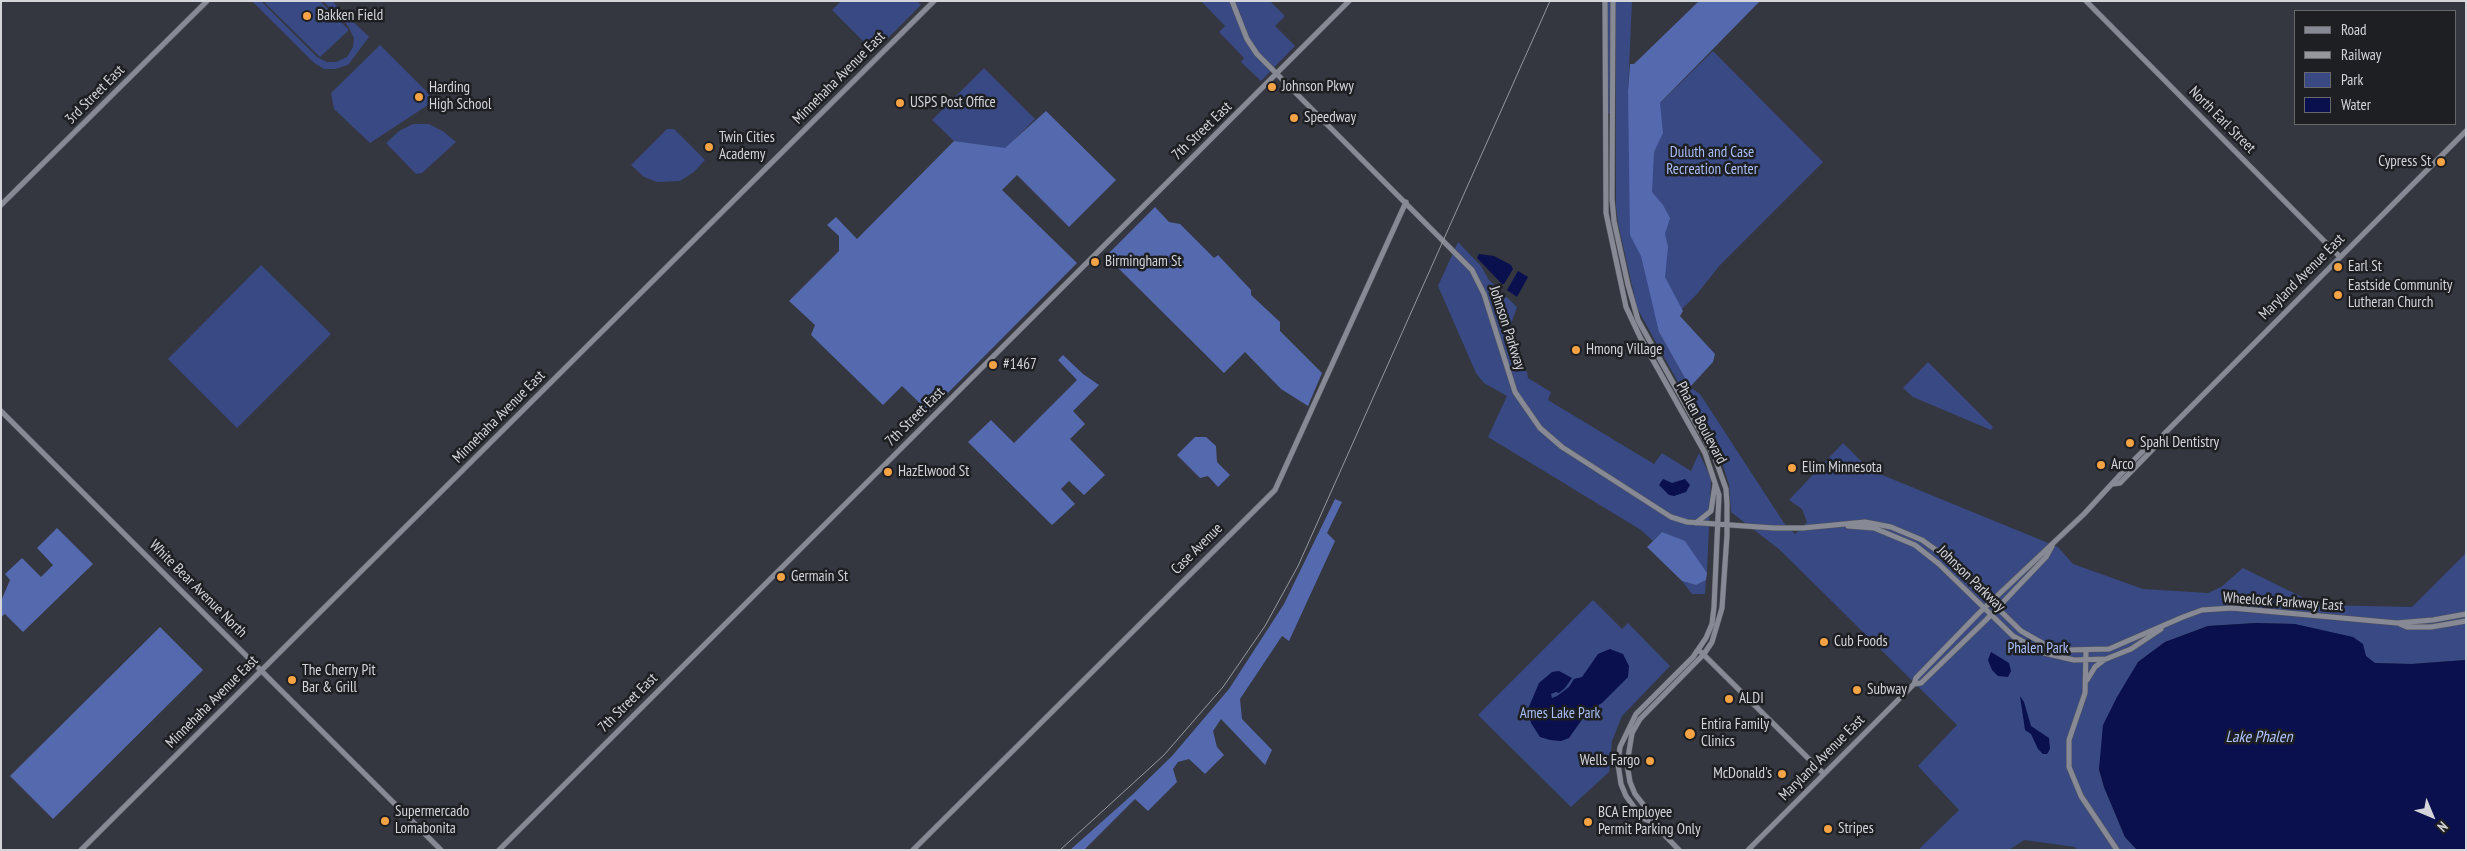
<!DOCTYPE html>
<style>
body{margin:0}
#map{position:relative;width:2467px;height:851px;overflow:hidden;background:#34373f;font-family:"PT Sans Narrow",sans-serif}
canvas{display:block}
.frame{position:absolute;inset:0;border:2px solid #d4d5db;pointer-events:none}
.legend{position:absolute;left:2294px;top:10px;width:162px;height:115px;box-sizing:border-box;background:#1d1f22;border:1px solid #66686c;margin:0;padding:6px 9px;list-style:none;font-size:15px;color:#d4d5db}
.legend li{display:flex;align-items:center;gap:10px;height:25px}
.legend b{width:25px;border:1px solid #66686c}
.north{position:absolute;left:2407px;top:791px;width:50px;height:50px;-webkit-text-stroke:4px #1d1f22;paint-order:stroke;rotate:135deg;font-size:14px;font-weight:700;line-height:20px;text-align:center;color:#d4d5db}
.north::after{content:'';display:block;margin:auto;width:18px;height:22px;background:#d4d5db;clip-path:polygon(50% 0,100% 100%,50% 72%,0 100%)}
</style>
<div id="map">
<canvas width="2467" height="851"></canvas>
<div class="frame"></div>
<ul class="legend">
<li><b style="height:6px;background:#878a94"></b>Road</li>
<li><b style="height:6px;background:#95979d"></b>Railway</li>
<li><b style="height:14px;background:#384984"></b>Park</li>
<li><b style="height:14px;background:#0a0f4e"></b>Water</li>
</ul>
<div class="north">N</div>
</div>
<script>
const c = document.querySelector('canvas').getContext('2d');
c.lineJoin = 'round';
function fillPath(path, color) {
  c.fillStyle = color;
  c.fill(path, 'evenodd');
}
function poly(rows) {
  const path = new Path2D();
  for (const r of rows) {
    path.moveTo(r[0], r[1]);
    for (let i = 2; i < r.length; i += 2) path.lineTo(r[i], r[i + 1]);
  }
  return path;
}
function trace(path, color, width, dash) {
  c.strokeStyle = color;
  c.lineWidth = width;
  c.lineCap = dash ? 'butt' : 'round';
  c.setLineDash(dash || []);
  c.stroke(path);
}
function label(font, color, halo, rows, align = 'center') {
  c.font = font + ' "PT Sans Narrow",sans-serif';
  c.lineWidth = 5;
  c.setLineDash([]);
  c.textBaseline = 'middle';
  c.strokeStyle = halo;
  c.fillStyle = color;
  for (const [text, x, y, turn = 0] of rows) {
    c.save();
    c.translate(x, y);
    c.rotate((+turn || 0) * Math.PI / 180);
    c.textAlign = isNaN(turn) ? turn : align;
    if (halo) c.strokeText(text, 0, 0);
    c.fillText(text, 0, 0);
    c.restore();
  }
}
const green = poly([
 [252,1,261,1,317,57,327,62,336,62,347,57,353,47,354,38,348,26,323,1,332,1,369,37,348,65,335,69,324,69,313,62],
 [266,1,320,1,348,29,348,31,320,57,265,3],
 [841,1,917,1,921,5,874,52,832,10],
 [1201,1,1270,1,1285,16,1275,26,1295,46,1261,81,1241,62,1244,58,1219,32,1225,26],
 [1605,1,1613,1,1612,113,1605,113],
 [1616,1,1632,1,1628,91,1630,133,1713,51,1823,162,1720,265,1697,294,1659,332,1690,387,1700,394,1784,523,1795,534,1807,522,1802,509,1789,500,1843,443,1870,470,2058,547,2073,564,2143,589,2208,593,2221,587,2243,568,2318,605,2412,607,2466,553,2466,660,2411,664,2374,663,2366,656,2295,624,2256,623,2208,626,2165,642,2138,662,2102,747,2099,769,2104,787,2125,837,2137,850,2077,850,2075,847,2024,840,2009,850,1918,850,1959,810,1918,766,1957,725,1780,550,1731,512,1729,484,1721,460,1637,308,1618,223,1616,206],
 [380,45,431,96,431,103,370,143,334,109,331,93],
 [984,68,1035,119,1005,149,954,141,932,120],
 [413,124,429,124,444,132,456,142,422,173,416,174,386,143,399,131],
 [667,129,674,129,705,160,694,172,680,181,657,182,644,177,631,165],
 [1458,242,1481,266,1489,280,1517,307,1509,330,1521,367,1527,372,1528,378,1551,392,1548,400,1654,464,1662,453,1691,471,1699,453,1711,478,1707,573,1681,541,1662,532,1653,541,1641,530,1488,437,1507,396,1484,383,1476,373,1438,286],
 [261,265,331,334,237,428,168,359],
 [1928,362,1993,427,1991,430,1913,397,1903,388],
 [1706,580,1705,594,1692,594,1682,581,1696,585],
 [1593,600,1622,629,1628,623,1670,666,1622,716,1612,741,1609,772,1571,807,1478,715]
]);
const forest = poly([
 [1699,1,1760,1,1660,103,1663,133,1654,152,1652,192,1663,205,1670,218,1665,234,1668,247,1665,277,1683,311,1680,316,1715,354,1713,362,1690,387,1659,332,1641,256,1630,235,1628,91,1630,64,1634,64],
 [1046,111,1116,180,1069,227,1017,175,1002,190,1077,263,929,412,902,386,883,405,811,335,815,325,789,301,839,251,839,236,827,225,836,217,857,239,954,141,1005,148],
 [1155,207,1169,222,1180,224,1214,258,1218,255,1251,290,1251,295,1280,322,1280,331,1322,373,1308,406,1281,389,1245,352,1224,373,1106,256],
 [1063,355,1083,374,1099,385,1073,411,1085,424,1070,439,1105,475,1084,495,1069,481,1061,489,1075,504,1052,525,968,442,991,420,1014,443,1077,380,1058,360],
 [1195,437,1206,437,1216,446,1217,462,1230,475,1218,487,1208,476,1200,478,1177,455],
 [1335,499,1342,502,1327,533,1335,541,1289,641,1282,636,1240,699,1242,719,1272,750,1265,765,1221,719,1213,731,1217,747,1224,755,1205,774,1189,759,1178,762,1173,769,1177,782,1148,811,1135,799,1084,850,1070,850,1132,795,1172,756,1229,689,1284,604],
 [57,528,93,564,23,632,5,614,1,617,1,601,10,580,5,574,22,558,41,577,53,565,37,548],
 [1662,532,1685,541,1707,573,1706,580,1696,585,1682,581,1647,547],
 [160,627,203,670,53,819,10,776]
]);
const water = poly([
 [1479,254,1494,256,1511,265,1513,269,1504,284,1502,284,1477,258],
 [1518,271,1528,277,1517,297,1507,290],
 [1663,479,1672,483,1685,479,1690,485,1686,492,1674,496,1669,495,1659,485],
 [2256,623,2295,624,2353,637,2363,644,2366,656,2375,663,2411,664,2466,660,2466,850,2137,850,2125,837,2104,787,2099,769,2103,725,2117,697,2138,662,2165,642,2208,626],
 [1610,649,1623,654,1629,666,1628,677,1602,703,1588,711,1569,738,1561,741,1550,740,1540,737,1531,723,1528,709,1539,683,1552,672,1559,671,1572,678,1565,688,1559,693,1556,692,1551,694,1552,698,1557,696,1569,687,1574,679,1582,677,1598,654],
 [1991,652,2009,663,2011,671,2008,677,1998,676,1992,670,1988,660],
 [2020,696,2024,702,2031,726,2049,738,2050,749,2047,754,2043,754,2038,749,2031,734,2025,730]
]);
const secondary = poly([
 [1232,1,1247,39,1257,54,1472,270,1484,294,1515,392,1540,428,1562,447,1671,517,1687,522,1774,528,1803,528,1865,522,1891,527,1922,540,1943,555,2021,631,2044,644,2067,650,2109,649,2183,617,2202,610,2232,608,2397,623,2433,620,2466,614],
 [1605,1,1606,213,1626,307,1640,337,1705,453,1719,495,1714,607,1712,624,1706,638,1693,657,1636,714,1620,747,1618,764,1621,784,1626,796,1642,818,1652,822,1679,850],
 [1613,1,1612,199,1614,221,1628,285,1638,320,1715,458,1726,489,1727,504,1727,535,1722,608,1712,642,1704,654,1640,719,1632,733,1627,764,1630,782,1635,794,1650,813,1652,822],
 [2086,1,2340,257],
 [1,205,207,1],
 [1,411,441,850],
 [2113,484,2120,483,2154,448,2157,441],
 [1696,523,1711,511,1715,485],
 [1848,526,1874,528,1915,545,1939,564,2013,636,2044,653,2074,660,2106,659,2131,649,2161,629],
 [2400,624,2407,627,2431,627,2466,621],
 [2086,651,2085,693,2069,740,2069,767,2081,796,2117,850],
 [1701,652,1823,773],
 [2087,680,2095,667,2104,660],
 [1914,684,1921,683,1986,620,2046,557,2052,546],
 [81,850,934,1],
 [499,850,1349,1],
 [913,850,1275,490,1406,202],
 [1748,850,1914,684,1916,678,1979,613,2084,514,2132,462,2150,444,2157,441,2466,131]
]);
const rail = poly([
 [1060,850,1164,755,1223,687,1265,626,1298,566,1550,1]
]);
const markers = [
 [307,16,5,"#f5a345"],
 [1272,87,5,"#f5a345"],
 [419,97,5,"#f5a345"],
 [900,103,5,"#f5a345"],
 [1294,118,5,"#f5a345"],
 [709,147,5,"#f5a345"],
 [2441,162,5,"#f5a345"],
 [1095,262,5,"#f5a345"],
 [2338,267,5,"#f5a345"],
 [2338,295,5,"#f5a345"],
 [1576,350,5,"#f5a345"],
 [993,365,5,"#f5a345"],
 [2130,443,5,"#f5a345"],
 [2101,465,5,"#f5a345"],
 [1792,468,5,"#f5a345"],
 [888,472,5,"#f5a345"],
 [781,577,5,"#f5a345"],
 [1824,642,5,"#f5a345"],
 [292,680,5,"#f5a345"],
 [1857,690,5,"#f5a345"],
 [1729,699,5,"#f5a345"],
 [1690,734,6,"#f5a345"],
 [1650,761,5,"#f5a345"],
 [1782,774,5,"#f5a345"],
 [385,821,5,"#f5a345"],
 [1588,822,5,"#f5a345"],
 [1828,829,5,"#f5a345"]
];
const poiNames = [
 ["Bakken Field",317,16],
 ["Johnson Pkwy",1282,87],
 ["Harding",429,88],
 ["High School",429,105],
 ["USPS Post Office",910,103],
 ["Speedway",1304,118],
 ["Twin Cities",719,138],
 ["Academy",719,155],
 ["Cypress St",2431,162,"right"],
 ["Birmingham St",1105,262],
 ["Earl St",2348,267],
 ["Eastside Community",2348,286],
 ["Lutheran Church",2348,303],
 ["Hmong Village",1586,350],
 ["#1467",1003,365],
 ["Spahl Dentistry",2140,443],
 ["Arco",2111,465],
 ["Elim Minnesota",1802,468],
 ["HazElwood St",898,472],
 ["Germain St",791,577],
 ["Cub Foods",1834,642],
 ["The Cherry Pit",302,671],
 ["Bar & Grill",302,688],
 ["Subway",1867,690],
 ["ALDI",1739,699],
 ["Entira Family",1701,725],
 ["Clinics",1701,742],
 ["Wells Fargo",1640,761,"right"],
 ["McDonald's",1772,774,"right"],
 ["Supermercado",395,812],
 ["Lomabonita",395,829],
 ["BCA Employee",1598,813],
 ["Permit Parking Only",1598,830],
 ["Stripes",1838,829]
];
const streetNames = [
 ["Minnehaha Avenue East",839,78,-45],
 ["3rd Street East",95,95,-45],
 ["North Earl Street",2222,120,45],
 ["7th Street East",1202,131,-44],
 ["Maryland Avenue East",2302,277,-45],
 ["Johnson Parkway",1507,328,72],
 ["Minnehaha Avenue East",499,417,-45],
 ["7th Street East",915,417,-45],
 ["Phalen Boulevard",1701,423,62],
 ["Case Avenue",1197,549,-45],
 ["Johnson Parkway",1971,579,44],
 ["White Bear Avenue North",198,589,45],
 ["Wheelock Parkway East",2283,602,4],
 ["Minnehaha Avenue East",212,702,-45],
 ["7th Street East",628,703,-45],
 ["Maryland Avenue East",1822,758,-45]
];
const parkNames = [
 ["Duluth and Case",1712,153],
 ["Recreation Center",1712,170],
 ["Phalen Park",2038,649],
 ["Ames Lake Park",1560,714]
];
const waterNames = [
 ["Lake Phalen",2259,737]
];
fillPath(green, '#384984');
fillPath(forest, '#5569af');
fillPath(water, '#0a0f4e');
trace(secondary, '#53555c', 6);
trace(secondary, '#878a94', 5);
trace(rail, '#95979d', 1);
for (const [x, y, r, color] of markers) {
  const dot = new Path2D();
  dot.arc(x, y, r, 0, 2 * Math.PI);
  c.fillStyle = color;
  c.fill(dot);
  trace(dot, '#1d1f22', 2);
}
label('15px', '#d4d5db', '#1d1f22', poiNames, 'left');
label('15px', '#d4d5db', '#1d1f22', streetNames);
label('15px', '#aabef8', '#1d1f22', parkNames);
label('italic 16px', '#b0c4fe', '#1d1f22', waterNames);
</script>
